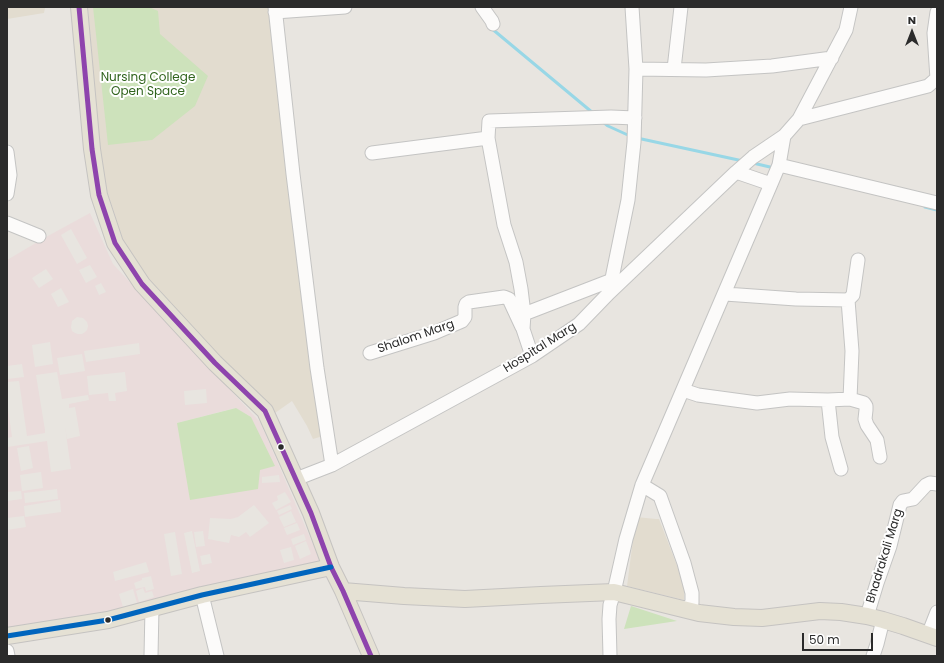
<!DOCTYPE html>
<style>
body{margin:0}
#map{position:relative;width:944px;height:663px;overflow:hidden;background:#e8e5e0;font-family:Poppins,sans-serif}
canvas{display:block}
.frame{position:absolute;inset:0;border:8px solid #2b2b2b;pointer-events:none}
.north{position:absolute;left:892px;top:12px;width:40px;height:40px;-webkit-text-stroke:3px #fff;paint-order:stroke;rotate:0deg;font-size:11px;font-weight:700;line-height:16px;text-align:center;color:#2b2b2b}
.north::after{content:'';display:block;margin:auto;width:14px;height:18px;background:#2b2b2b;clip-path:polygon(50% 0,100% 100%,50% 72%,0 100%)}
.scale{position:absolute;left:802px;top:633px;width:71px;height:18px;box-sizing:border-box;border:2px solid #2b2b2b;border-top:0;padding-left:5px;font-size:12px;line-height:14px;white-space:nowrap;color:#2b2b2b;-webkit-text-stroke:3px #fff;paint-order:stroke}
</style>
<div id="map">
<canvas width="944" height="663"></canvas>
<div class="frame"></div>
<div class="north">N</div>
<div class="scale">50 m</div>
</div>
<script>
const c = document.querySelector('canvas').getContext('2d');
c.lineJoin = 'round';
function fillPath(path, color) {
  c.fillStyle = color;
  c.fill(path, 'evenodd');
}
function poly(rows) {
  const path = new Path2D();
  for (const r of rows) {
    path.moveTo(r[0], r[1]);
    for (let i = 2; i < r.length; i += 2) path.lineTo(r[i], r[i + 1]);
  }
  return path;
}
function trace(path, color, width, dash) {
  c.strokeStyle = color;
  c.lineWidth = width;
  c.lineCap = dash ? 'butt' : 'round';
  c.setLineDash(dash || []);
  c.stroke(path);
}
function label(font, color, halo, rows, align = 'center') {
  c.font = font + ' Poppins,sans-serif';
  c.lineWidth = 4;
  c.setLineDash([]);
  c.textBaseline = 'middle';
  c.strokeStyle = halo;
  c.fillStyle = color;
  for (const [text, x, y, turn = 0] of rows) {
    c.save();
    c.translate(x, y);
    c.rotate((+turn || 0) * Math.PI / 180);
    c.textAlign = isNaN(turn) ? turn : align;
    if (halo) c.strokeText(text, 0, 0);
    c.fillText(text, 0, 0);
    c.restore();
  }
}
const education = poly([
 [7,7,54,7,45,8,44,13,7,19],
 [88,7,272,7,323,436,313,439,307,426,292,401,275,413,195,336,155,291,124,243,102,176],
 [636,517,656,519,659,519,684,584,684,600,627,586]
]);
const medical = poly([
 [90,213,113,264,260,422,321,563,107,614,7,629,7,530,26,527,24,516,7,518,7,501,22,499,21,491,7,492,7,447,47,441,51,472,71,469,65,427,45,430,45,433,27,436,19,381,7,382,7,379,24,377,22,364,7,366,7,260,46,237],
 [71,229,87,258,77,264,61,235],
 [90,265,97,277,86,283,79,270],
 [46,269,53,279,39,288,32,278],
 [101,283,106,292,99,295,95,286],
 [61,288,69,302,58,307,51,294],
 [77,317,83,318,87,322,88,326,87,330,85,332,82,334,78,334,75,333,72,331,71,327,72,321],
 [50,342,53,364,35,367,32,345],
 [139,343,140,354,86,362,84,351],
 [82,354,85,371,60,375,57,358],
 [57,372,62,399,88,395,89,400,69,404,69,408,75,407,80,436,67,439,65,427,45,430,36,375],
 [125,372,127,391,115,393,116,401,109,401,108,393,89,395,87,376],
 [206,389,207,403,185,405,184,391],
 [235,408,251,417,177,423],
 [29,446,33,468,21,471,17,448],
 [41,472,43,488,22,491,20,475],
 [279,475,280,482,262,483,262,477],
 [57,489,58,499,25,503,24,493],
 [285,492,291,502,276,510,272,503,278,500,277,496],
 [60,500,61,512,25,517,24,506],
 [254,505,269,523,250,537,246,532,239,537,231,535,229,543,208,539,210,518,231,519,238,517],
 [290,505,292,509,279,515,277,511],
 [291,511,296,522,284,527,279,517],
 [297,523,300,530,287,535,284,528],
 [192,531,200,571,192,573,184,533],
 [203,531,205,546,196,547,194,532],
 [175,532,182,574,171,576,164,534],
 [304,534,306,540,293,545,291,539],
 [306,541,311,554,300,559,295,546],
 [291,547,294,560,284,563,280,550],
 [210,554,212,563,202,565,200,556],
 [146,562,149,572,115,581,113,572],
 [151,576,154,589,146,591,145,587,136,589,134,583,142,580,142,578],
 [143,588,145,593,152,591,154,597,139,602,136,591],
 [133,589,137,603,123,607,119,594],
 [7,401,12,437,7,438]
]);
const green = poly([
 [93,7,149,7,158,11,160,34,208,76,195,106,152,140,108,145],
 [236,408,251,417,275,466,260,470,258,489,190,500,177,423],
 [631,606,677,621,624,629]
]);
const stream = poly([
 [491,28,593,113],
 [603,122,608,126,630,136],
 [637,138,743,161],
 [753,163,774,168],
 [925,207,937,210]
]);
const minor = poly([
 [275,7,293,174,317,368,332,465],
 [482,7,492,21,493,24],
 [275,12,345,7],
 [937,12,934,33,937,79],
 [636,69,706,70,772,66,832,58],
 [674,69,681,7],
 [799,119,928,86,937,78],
 [7,152,10,175,7,194],
 [372,153,488,138],
 [779,165,937,203],
 [736,172,771,184],
 [7,223,39,236],
 [609,293,628,200,634,142,636,69,632,7],
 [725,294,796,299,848,300,853,295,858,260],
 [848,300,852,351,850,399],
 [524,314,612,280],
 [370,353,434,333,462,321,465,317,465,307,466,304,469,302,504,297,509,299,522,327],
 [532,356,523,329,524,314,521,289,516,262,504,225,488,138,489,121,611,117,635,118],
 [683,390,698,395,757,403,790,399,828,400,850,399,864,403,866,406,866,410,865,419,867,425,877,440,880,457],
 [828,400,832,437,841,469],
 [296,479,332,465,532,356,579,324,609,293,736,172,753,157,784,136],
 [642,485,660,496,684,563,692,593,692,603,686,609],
 [202,595,217,656],
 [867,616,877,583,890,546,900,505,903,501,913,499,926,485,930,483,937,484],
 [928,635,937,612],
 [7,651,8,656],
 [151,656,152,608],
 [610,656,609,619,610,605,614,592,626,539,642,485,771,184,779,165,784,136,799,119,846,30,851,7],
 [873,656,877,644,883,620]
]);
const major = poly([
 [79,7,92,149,99,195,115,243,142,284,215,363,265,411,311,513,331,567,343,591,371,656],
 [343,591,404,596,465,599,541,595,614,592,699,613,734,617,762,618,820,611,841,612,867,616,883,620,903,626,937,638],
 [7,636,108,620,202,595,331,567]
]);
const bus1 = poly([
 [79,7,92,149,99,195,115,243,142,284,215,363,265,411,311,513,331,567,343,591,371,656]
]);
const bus2 = poly([
 [7,636,108,620,202,595,331,567]
]);
const markers = [
 [281,447,3.5,"#2b2b2b"],
 [108,620,3.5,"#2b2b2b"]
];
const parkNames = [
 ["Nursing College",148,78],
 ["Open Space",148,92]
];
const streetNames = [
 ["Shalom Marg",416,337,-19],
 ["Hospital Marg",540,348,-32],
 ["Bhadrakali Marg",885,556,-73]
];
fillPath(education, '#e2dccf');
fillPath(medical, '#eadcdb');
fillPath(green, '#cde2bb');
trace(stream, '#98d7e6', 3);
trace(minor, '#c4c4c3', 15);
trace(major, '#c5c3c1', 18);
trace(minor, '#fcfbfa', 13);
trace(major, '#e5e1d4', 16);
trace(bus1, '#8e44ad', 5);
trace(bus2, '#0065bd', 5);
for (const [x, y, r, color] of markers) {
  const dot = new Path2D();
  dot.arc(x, y, r, 0, 2 * Math.PI);
  c.fillStyle = color;
  c.fill(dot);
  trace(dot, '#fff', 1.5);
}
label('12px', '#31641e', '#fff', parkNames);
label('12px', '#2b2b2b', '#fff', streetNames);
</script>
